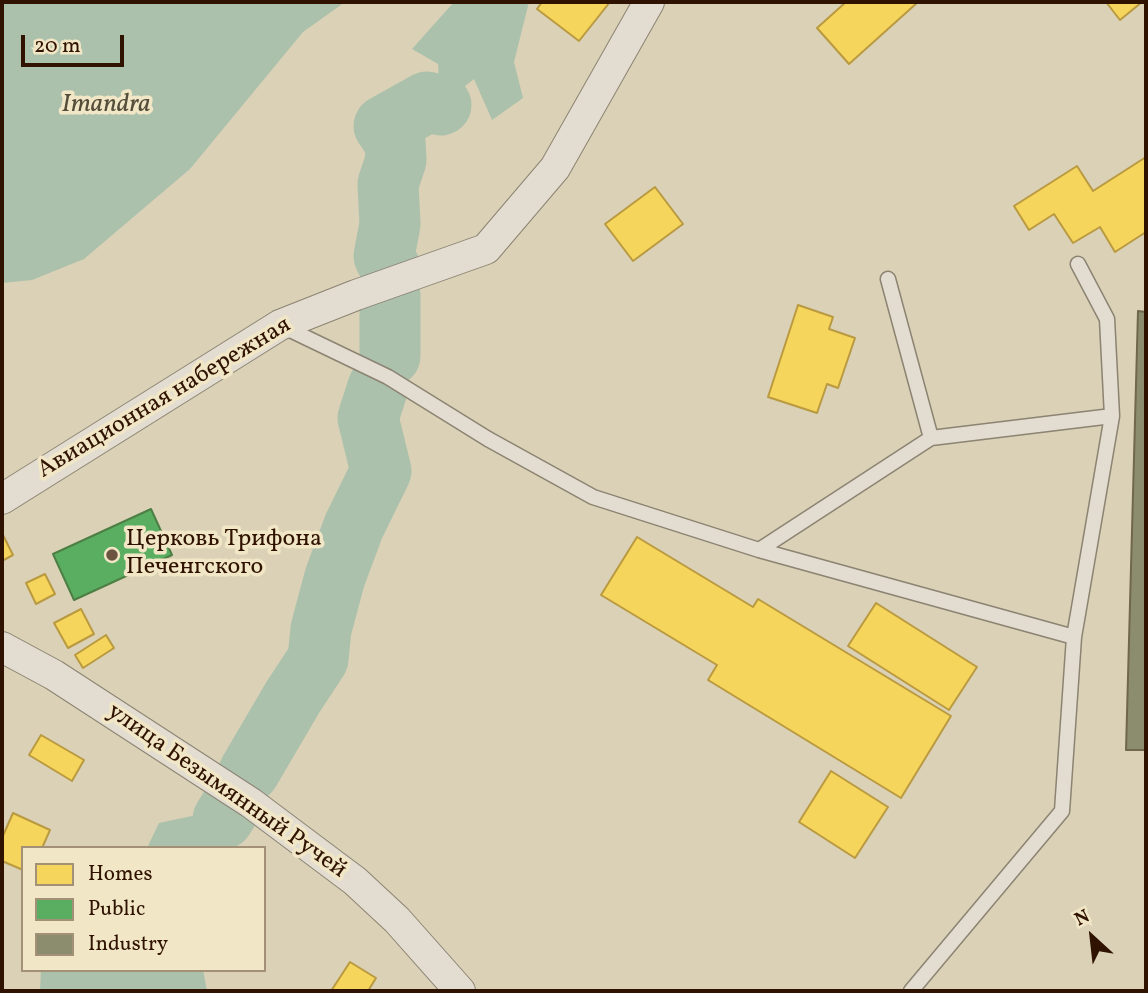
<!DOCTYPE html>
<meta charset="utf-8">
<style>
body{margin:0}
#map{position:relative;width:1148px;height:993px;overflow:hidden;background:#dad1b6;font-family:Vollkorn,serif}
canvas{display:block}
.frame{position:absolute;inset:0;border:4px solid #2f1200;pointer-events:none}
.legend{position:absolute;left:21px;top:846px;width:245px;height:126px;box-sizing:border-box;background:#f1e6c6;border:2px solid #a39177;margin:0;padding:9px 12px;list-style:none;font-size:21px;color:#2f1200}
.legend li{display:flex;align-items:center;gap:14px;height:35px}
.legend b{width:35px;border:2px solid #a39177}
.north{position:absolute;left:1057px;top:902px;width:70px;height:70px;-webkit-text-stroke:5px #f1e6c6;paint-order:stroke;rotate:333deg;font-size:19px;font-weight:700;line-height:28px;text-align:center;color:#2f1200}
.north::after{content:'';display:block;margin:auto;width:24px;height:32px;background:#2f1200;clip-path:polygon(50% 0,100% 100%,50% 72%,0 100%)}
.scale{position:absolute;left:21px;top:35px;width:103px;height:32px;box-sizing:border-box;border:4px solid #2f1200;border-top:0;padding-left:9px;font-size:21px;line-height:24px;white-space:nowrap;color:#2f1200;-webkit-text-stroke:5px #f1e6c6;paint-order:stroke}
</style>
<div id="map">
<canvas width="1148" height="993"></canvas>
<div class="frame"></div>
<ul class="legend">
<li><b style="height:19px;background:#f6d55c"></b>Homes</li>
<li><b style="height:19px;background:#5aae61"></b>Public</li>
<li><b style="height:19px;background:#8c8c6e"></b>Industry</li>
</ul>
<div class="north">N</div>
<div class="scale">20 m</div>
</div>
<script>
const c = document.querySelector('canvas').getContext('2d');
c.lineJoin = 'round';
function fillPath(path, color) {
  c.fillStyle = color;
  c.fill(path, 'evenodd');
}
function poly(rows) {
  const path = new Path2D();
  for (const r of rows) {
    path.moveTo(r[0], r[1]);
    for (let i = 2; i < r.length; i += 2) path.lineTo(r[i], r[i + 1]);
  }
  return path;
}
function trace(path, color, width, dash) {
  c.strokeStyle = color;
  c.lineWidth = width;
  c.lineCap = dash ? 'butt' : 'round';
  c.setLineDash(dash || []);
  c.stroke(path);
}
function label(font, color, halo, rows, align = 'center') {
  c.font = font + ' Vollkorn,serif';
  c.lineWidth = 7;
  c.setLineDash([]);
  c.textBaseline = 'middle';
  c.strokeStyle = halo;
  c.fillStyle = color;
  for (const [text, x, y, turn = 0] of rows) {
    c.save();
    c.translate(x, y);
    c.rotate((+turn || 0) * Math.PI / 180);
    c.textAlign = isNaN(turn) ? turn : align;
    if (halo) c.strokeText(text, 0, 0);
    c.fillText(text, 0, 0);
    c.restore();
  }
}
const water = poly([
 [2,2,345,2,303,32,190,169,84,259,32,280,2,283],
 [454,2,529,2,514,62,523,98,492,120,474,79,441,105,438,64,412,49],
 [192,816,223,819,218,848,147,848,159,823],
 [41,970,203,970,207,991,40,991]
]);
const homes = poly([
 [542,2,610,2,579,41,537,9,542,2],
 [846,2,918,2,849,64,817,28,846,2],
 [1106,2,1142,2,1120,20,1106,2],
 [1146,157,1146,232,1115,252,1100,227,1073,243,1054,214,1029,230,1014,206,1077,166,1093,191,1146,157],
 [655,187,683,224,633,261,605,224,655,187],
 [798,305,833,317,829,329,855,338,838,388,827,384,817,413,768,397,798,305],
 [2,533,13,555,2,561,2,533],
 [637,537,753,607,758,599,951,716,901,798,708,680,717,665,601,595,637,537],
 [45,574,55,594,36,604,26,583,45,574],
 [876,603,977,667,949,710,848,646,876,603],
 [81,609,94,634,68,648,54,623,81,609],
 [106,635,114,648,83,668,75,655,106,635],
 [41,735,84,760,72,781,29,755,41,735],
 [831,771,888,807,855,858,799,822,831,771],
 [13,813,50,830,42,848,23,848,23,870,2,861,2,838,13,813],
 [350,962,376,978,368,991,331,991,350,962]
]);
const public = poly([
 [151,509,172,555,74,600,53,554,151,509]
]);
const industry = poly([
 [1138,311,1146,312,1146,750,1126,750,1138,311]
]);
const river = poly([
 [392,272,384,256,390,224,388,184,396,160,395,142,384,126,427,102,441,105],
 [390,356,390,295],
 [249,772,293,697,318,659,321,629,335,577,354,526,381,471,368,418,378,387],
 [223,819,233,803]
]);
const service = poly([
 [888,279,931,438],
 [282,326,388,377,488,439,593,497,759,550,1074,637,1062,811,911,991],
 [759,550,931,438,1112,416],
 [1074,637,1112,416,1107,319,1078,264]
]);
const minor = poly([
 [2,499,280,325,356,295,486,249,555,168,649,2],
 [2,647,54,675,251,803,355,881,397,920,460,991]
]);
const markers = [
 [112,555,7,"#6b5540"]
];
const streetNames = [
 ["Авиационная набережная",165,399,-31],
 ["улица Безымянный Ручей",226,792,35]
];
const poiNames = [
 ["Церковь Трифона",126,541],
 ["Печенгского",126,569]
];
const waterNames = [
 ["Imandra",106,106]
];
fillPath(water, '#abc1ac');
fillPath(homes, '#f6d55c');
trace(homes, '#ba9a40', 2);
fillPath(public, '#5aae61');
trace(public, '#4d7f44', 2);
fillPath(industry, '#8c8c6e');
trace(industry, '#70674d', 2);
trace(river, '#abc1ac', 61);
trace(service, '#8c8372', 17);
trace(minor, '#8c8372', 32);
trace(service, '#e2ddd0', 14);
trace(minor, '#e2ddd0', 30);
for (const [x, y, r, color] of markers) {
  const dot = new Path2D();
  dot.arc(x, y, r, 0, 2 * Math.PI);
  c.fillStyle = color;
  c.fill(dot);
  trace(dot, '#f1e6c6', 2.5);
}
label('24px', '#2f1200', '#f1e6c6', streetNames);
label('24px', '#2f1200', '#f1e6c6', poiNames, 'left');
label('italic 26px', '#534d3a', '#f1e6c6', waterNames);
</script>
